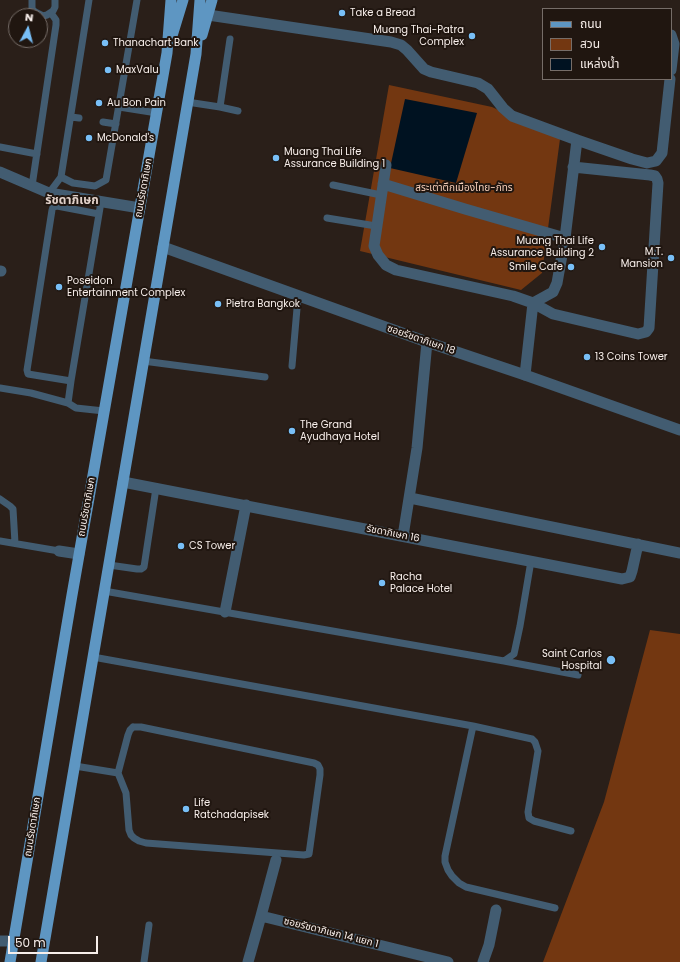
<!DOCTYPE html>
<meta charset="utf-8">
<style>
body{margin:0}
#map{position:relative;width:680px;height:962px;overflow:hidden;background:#2a1f19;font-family:Poppins,"Noto Sans Thai",sans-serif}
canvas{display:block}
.legend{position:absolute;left:542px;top:8px;width:130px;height:72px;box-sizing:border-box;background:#201610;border:1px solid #766d68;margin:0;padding:5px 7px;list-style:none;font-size:12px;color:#f8efeb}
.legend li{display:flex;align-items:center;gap:8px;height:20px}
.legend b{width:20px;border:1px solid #766d68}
.north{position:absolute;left:8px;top:8px;width:40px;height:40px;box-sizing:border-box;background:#201610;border:1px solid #766d68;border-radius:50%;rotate:7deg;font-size:11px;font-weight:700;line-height:16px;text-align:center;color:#f8efeb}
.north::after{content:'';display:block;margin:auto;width:14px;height:18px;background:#78bff7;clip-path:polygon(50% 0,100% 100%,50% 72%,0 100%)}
.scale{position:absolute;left:8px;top:936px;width:90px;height:18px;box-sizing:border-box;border:2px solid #f8efeb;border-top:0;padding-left:5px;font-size:12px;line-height:14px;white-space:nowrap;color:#f8efeb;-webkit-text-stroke:3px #201610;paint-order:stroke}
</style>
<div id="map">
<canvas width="680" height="962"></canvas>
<ul class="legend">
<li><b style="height:5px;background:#5e96c2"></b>ถนน</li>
<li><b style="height:11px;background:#733711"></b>สวน</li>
<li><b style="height:11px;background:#001221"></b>แหล่งน้ำ</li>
</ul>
<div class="north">N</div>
<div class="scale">50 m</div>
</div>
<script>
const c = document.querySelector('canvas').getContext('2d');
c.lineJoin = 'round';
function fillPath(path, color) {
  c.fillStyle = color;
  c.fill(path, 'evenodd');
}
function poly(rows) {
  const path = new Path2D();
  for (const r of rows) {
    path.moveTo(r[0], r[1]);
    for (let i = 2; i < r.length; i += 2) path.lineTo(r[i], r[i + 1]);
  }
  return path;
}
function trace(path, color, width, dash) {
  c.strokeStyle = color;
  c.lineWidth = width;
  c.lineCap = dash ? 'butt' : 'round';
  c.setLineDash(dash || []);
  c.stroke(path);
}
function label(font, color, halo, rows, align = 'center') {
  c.font = font + ' Poppins,"Noto Sans Thai",sans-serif';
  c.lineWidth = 4;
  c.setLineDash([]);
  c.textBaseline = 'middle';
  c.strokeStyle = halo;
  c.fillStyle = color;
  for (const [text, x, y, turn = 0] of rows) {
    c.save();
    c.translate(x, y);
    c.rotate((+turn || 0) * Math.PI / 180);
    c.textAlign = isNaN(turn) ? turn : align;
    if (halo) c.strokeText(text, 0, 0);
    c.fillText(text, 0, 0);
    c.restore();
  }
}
const green = poly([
 [389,85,492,107,560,139,542,273,521,290,360,251],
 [650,630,680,634,680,962,543,962,604,802]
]);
const water = poly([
 [405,99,477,113,456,183,390,168]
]);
const service = poly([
 [32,0,32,9,35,12,43,16,47,15,53,11,55,7,55,0],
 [187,102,220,107,230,39],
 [119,107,157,113],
 [220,107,238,111],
 [71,117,79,118],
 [103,122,116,124],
 [0,147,37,154],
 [61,177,73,183,95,186,106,180,137,0],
 [333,185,381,195],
 [32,186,56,25,56,20,51,13],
 [49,193,61,177,89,0],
 [99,214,57,206,53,207,52,210,27,370,28,374,71,381,99,214,101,202],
 [327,218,376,226],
 [143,361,265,377],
 [292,366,298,297],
 [71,381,68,403,76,408,104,411],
 [0,388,31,393,68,403],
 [0,499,10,506,13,509,15,543],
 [0,541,59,551],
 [109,565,137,569,141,569,144,567,156,488],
 [104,591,504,661,514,654,520,626,531,561],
 [93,657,473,726,445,856,445,862,448,870,452,876,459,883,466,887,555,908],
 [504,661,578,675],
 [473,726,532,739,535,742,538,751,528,812,529,818,534,821,571,831],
 [133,727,141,727,314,763,318,765,320,769,320,775,309,854,304,855,146,843,139,841,134,838,131,835,129,830,126,793,118,773,128,735,130,730,133,727],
 [75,766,118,773],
 [144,962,149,925]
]);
const minor = poly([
 [208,15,391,42,401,45,407,50,424,69,431,72,478,83,488,89,503,108,512,116,577,140,565,238,557,283,553,292,533,303,513,296,396,270,386,265,378,255,374,246,386,165],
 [671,35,674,44,671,70],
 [577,140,632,159,647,163,656,161,662,153,670,79],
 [0,172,49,193,140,208],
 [383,184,465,209,565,238],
 [0,271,1,271],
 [525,375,533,303,553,314,638,334,646,332,649,328,658,183,657,179,655,176,650,175,573,167],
 [123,482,622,579,630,577,632,571,638,544],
 [410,498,680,553],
 [403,536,417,448,427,342],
 [59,551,79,554],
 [225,612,246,505],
 [261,916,276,860],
 [0,941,14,941],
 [248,962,261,916,448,962],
 [483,962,489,945,496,910]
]);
const tertiary = poly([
 [163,247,427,342,525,375,680,430]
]);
const primary = poly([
 [202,35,212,0],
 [172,36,183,0],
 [10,962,72,595,167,53,171,0],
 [41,962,196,54,200,0]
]);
const markers = [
 [342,13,4,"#78bff7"],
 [472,36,4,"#78bff7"],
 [105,43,4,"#78bff7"],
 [108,70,4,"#78bff7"],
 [99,103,4,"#78bff7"],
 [89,138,4,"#78bff7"],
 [276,158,4,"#78bff7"],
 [602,247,4,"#78bff7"],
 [671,258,4,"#78bff7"],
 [571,267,4,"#78bff7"],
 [59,287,4,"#78bff7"],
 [218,304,4,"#78bff7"],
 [587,357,4,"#78bff7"],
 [292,431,4,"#78bff7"],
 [181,546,4,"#78bff7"],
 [382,583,4,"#78bff7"],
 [611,660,5,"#78bff7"],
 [186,809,4,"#78bff7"]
];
const poiNames = [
 ["Take a Bread",350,13],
 ["Muang Thai-Patra",464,30,"right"],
 ["Complex",464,42,"right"],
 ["Thanachart Bank",113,43],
 ["MaxValu",116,70],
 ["Au Bon Pain",107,103],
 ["McDonald's",97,138],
 ["Muang Thai Life",284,152],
 ["Assurance Building 1",284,164],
 ["Muang Thai Life",594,241,"right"],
 ["Assurance Building 2",594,253,"right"],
 ["M.T.",663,252,"right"],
 ["Mansion",663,264,"right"],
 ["Smile Cafe",563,267,"right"],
 ["Poseidon",67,281],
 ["Entertainment Complex",67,293],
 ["Pietra Bangkok",226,304],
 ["13 Coins Tower",595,357],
 ["The Grand",300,425],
 ["Ayudhaya Hotel",300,437],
 ["CS Tower",189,546],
 ["Racha",390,577],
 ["Palace Hotel",390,589],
 ["Saint Carlos",602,654,"right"],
 ["Hospital",602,666,"right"],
 ["Life",194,803],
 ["Ratchadapisek",194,815]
];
const streetNames = [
 ["ถนนรัชดาภิเษก",144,188,-80],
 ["ซอยรัชดาภิเษก 18",421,340,19],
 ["ถนนรัชดาภิเษก",87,507,-80],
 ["รัชดาภิเษก 16",393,534,11],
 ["ถนนรัชดาภิเษก",33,827,-81],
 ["ซอยรัชดาภิเษก 14 แยก 1",331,933,14]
];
const parkNames = [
 ["สระเต่าตึกเมืองไทย-ภัทร",464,188]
];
const quarterNames = [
 ["รัชดาภิเษก",72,201]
];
fillPath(green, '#733711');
fillPath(water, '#001221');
trace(service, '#425c71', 7);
trace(minor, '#425c71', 11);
trace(tertiary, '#425c71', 11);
trace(primary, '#5e96c2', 11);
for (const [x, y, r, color] of markers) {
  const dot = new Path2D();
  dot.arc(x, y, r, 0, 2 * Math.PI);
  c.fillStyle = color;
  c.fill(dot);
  trace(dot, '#201610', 1.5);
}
label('10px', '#f8efeb', '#201610', poiNames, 'left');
label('10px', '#f8efeb', '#201610', streetNames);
label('10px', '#f7cfba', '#201610', parkNames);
label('bold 12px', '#e2d2ca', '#201610', quarterNames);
</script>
